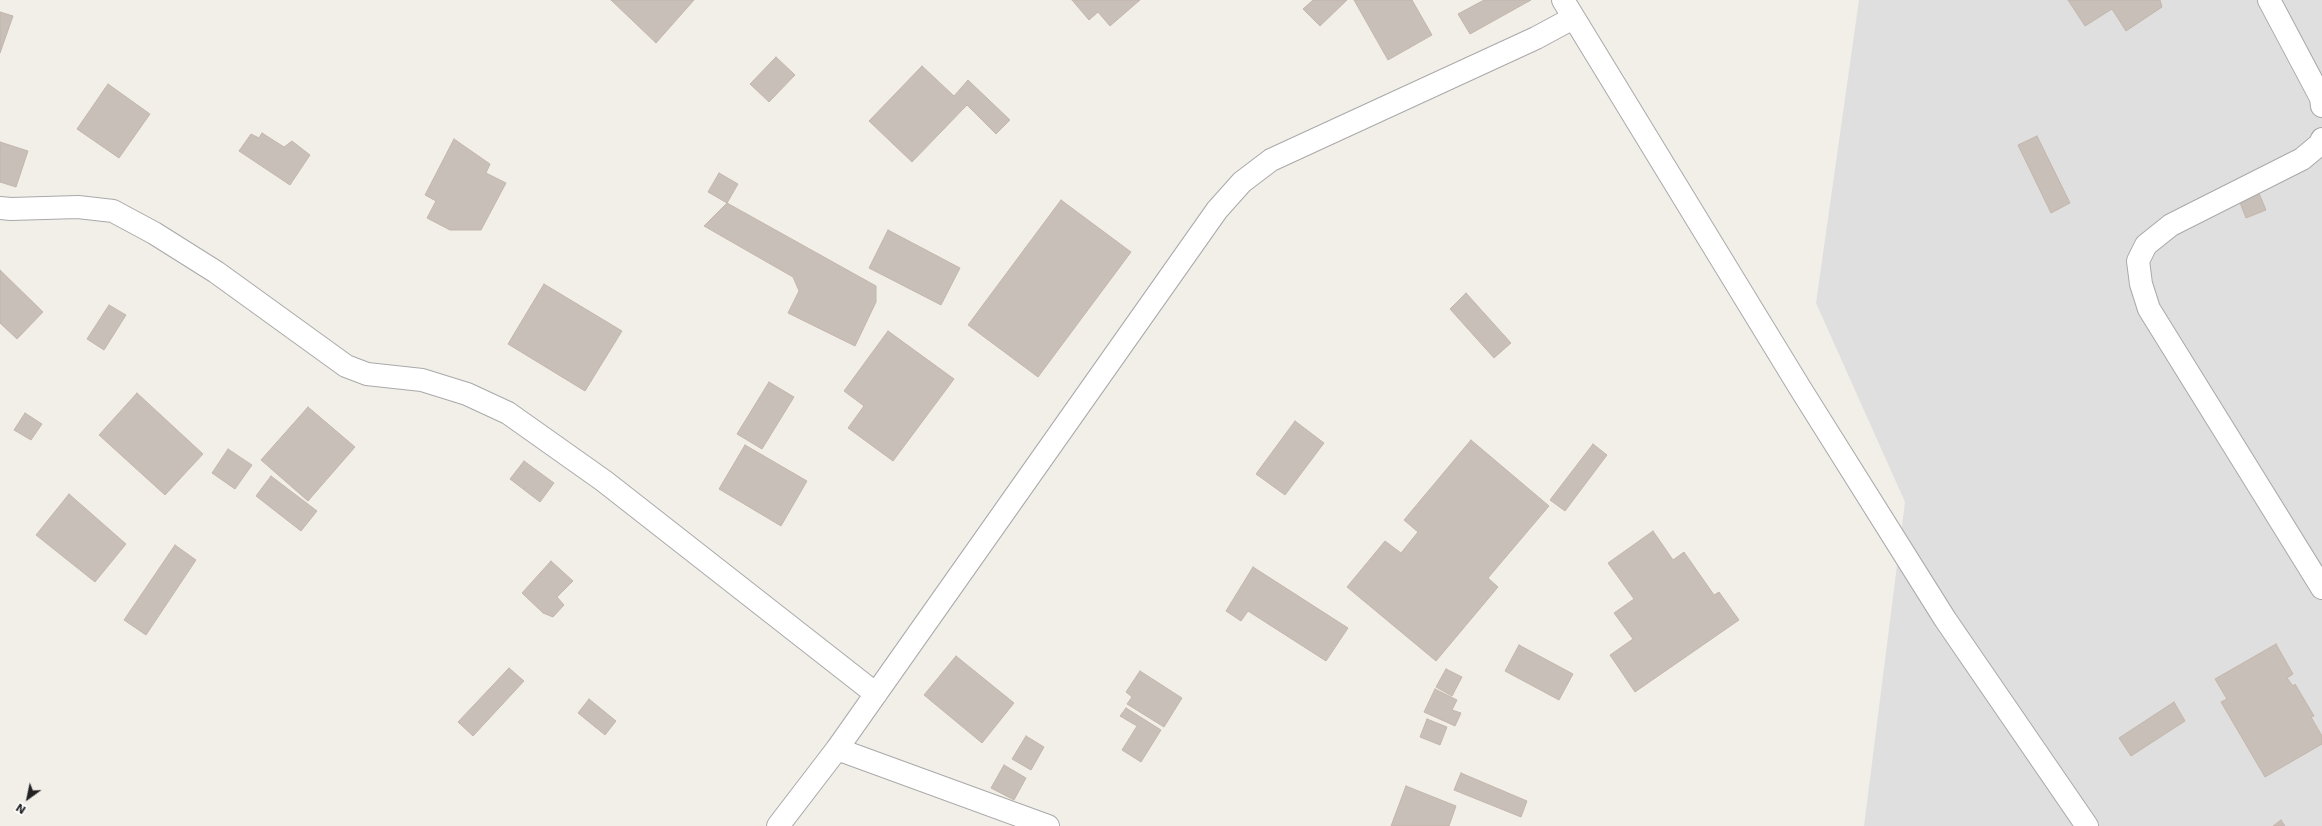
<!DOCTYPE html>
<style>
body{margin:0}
#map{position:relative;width:2322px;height:826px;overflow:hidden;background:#f2efe9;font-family:"DejaVu Sans",sans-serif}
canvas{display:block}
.north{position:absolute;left:8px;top:778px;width:40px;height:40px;-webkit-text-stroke:3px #fff;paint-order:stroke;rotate:213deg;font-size:11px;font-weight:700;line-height:16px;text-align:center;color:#222}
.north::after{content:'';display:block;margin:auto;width:14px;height:18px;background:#222;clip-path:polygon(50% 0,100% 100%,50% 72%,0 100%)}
</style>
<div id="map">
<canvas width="2322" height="826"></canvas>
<div class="north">N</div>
</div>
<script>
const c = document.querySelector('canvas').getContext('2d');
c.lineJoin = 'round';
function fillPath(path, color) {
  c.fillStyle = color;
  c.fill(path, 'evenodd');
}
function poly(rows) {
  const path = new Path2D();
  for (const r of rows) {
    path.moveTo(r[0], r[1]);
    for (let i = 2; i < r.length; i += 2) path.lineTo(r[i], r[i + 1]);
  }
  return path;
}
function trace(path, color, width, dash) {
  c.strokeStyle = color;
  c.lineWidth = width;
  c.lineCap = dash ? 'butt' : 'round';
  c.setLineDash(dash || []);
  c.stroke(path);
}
const residential = poly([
 [1859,0,2322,0,2322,826,1864,826,1905,502,1816,303]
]);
const building = poly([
 [611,0,694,0,656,43,611,0],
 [1072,0,1140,0,1110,26,1098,12,1089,20,1072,0],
 [1313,0,1347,0,1320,26,1303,9,1313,0],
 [1354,0,1412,0,1432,35,1388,60,1354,0],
 [1484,0,1531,0,1470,34,1458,14,1484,0],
 [2068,0,2160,0,2162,7,2126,31,2112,9,2085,26,2068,0],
 [0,12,13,16,0,53,0,12],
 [776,57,795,75,769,102,750,84,776,57],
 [922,66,954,96,968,80,1010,120,996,134,967,105,912,162,869,121,922,66],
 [108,84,150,114,119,158,77,129,108,84],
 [262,133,284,147,292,141,310,155,290,185,239,151,251,134,259,138,262,133],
 [2037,136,2070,203,2051,213,2018,145,2037,136],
 [454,139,490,164,486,173,506,183,481,230,450,230,427,218,436,201,425,195,454,139],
 [0,142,28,151,16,187,0,182,0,142],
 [719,173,738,184,727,203,708,192,719,173],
 [2258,191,2266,210,2246,218,2239,200,2258,191],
 [1061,200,1131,252,1038,377,968,325,1061,200],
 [727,203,876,286,876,302,855,346,788,313,799,291,793,277,704,226,727,203],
 [888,230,960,268,941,305,869,268,888,230],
 [0,270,43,312,17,339,0,323,0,270],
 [544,284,622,331,585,391,508,344,544,284],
 [1466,293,1511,343,1494,358,1450,309,1466,293],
 [109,305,126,315,104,350,87,339,109,305],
 [888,331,954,379,893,461,848,428,864,406,844,391,888,331],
 [769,382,794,397,762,449,737,434,769,382],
 [137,393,203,454,165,495,99,435,137,393],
 [308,407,355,447,308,501,261,460,308,407],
 [25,413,42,424,31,440,14,430,25,413],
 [1295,421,1324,443,1285,495,1256,474,1295,421],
 [1471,440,1549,506,1488,578,1498,587,1436,661,1347,587,1385,541,1401,553,1418,532,1404,520,1471,440],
 [1593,444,1607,455,1565,511,1550,500,1593,444],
 [745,445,807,481,781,526,719,489,745,445],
 [228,449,252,465,235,489,212,473,228,449],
 [524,461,554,483,540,502,510,479,524,461],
 [271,476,317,511,301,531,256,496,271,476],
 [69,494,126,544,95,582,36,535,69,494],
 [1653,531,1673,560,1684,552,1714,595,1719,592,1739,620,1635,692,1610,655,1633,639,1614,613,1634,599,1608,563,1653,531],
 [175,545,196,560,146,635,124,620,175,545],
 [551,561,573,581,557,597,564,605,553,617,543,613,522,593,551,561],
 [1253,567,1348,628,1326,661,1248,611,1241,621,1226,611,1253,567],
 [2276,644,2293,674,2287,678,2293,686,2295,684,2314,716,2311,717,2322,736,2322,744,2265,777,2221,702,2227,699,2215,679,2276,644],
 [1519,645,1573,674,1559,700,1505,671,1519,645],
 [956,656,1014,703,982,743,924,695,956,656],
 [509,668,524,681,473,736,458,722,509,668],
 [1446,669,1462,677,1452,696,1436,687,1446,669],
 [1140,671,1182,698,1164,727,1127,704,1132,697,1126,692,1140,671],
 [1435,689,1457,700,1452,710,1461,713,1455,726,1424,712,1435,689],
 [589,699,616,721,605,735,578,713,589,699],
 [2174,702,2185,721,2131,756,2119,738,2174,702],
 [1126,708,1161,730,1141,762,1122,750,1137,726,1120,716,1126,708],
 [1427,719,1447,727,1440,745,1420,737,1427,719],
 [1026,736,1044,747,1031,770,1012,759,1026,736],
 [1004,765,1026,778,1014,800,991,788,1004,765],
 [1461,773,1527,801,1521,817,1454,790,1461,773],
 [1406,786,1456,806,1449,826,1391,826,1406,786],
 [2281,820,2285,826,2273,826,2281,820]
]);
const minor = poly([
 [1563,0,1800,388,1945,619,2087,826],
 [2269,0,2321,98,2322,106],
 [2322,139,2320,144,2302,159,2171,225,2146,245,2138,261,2141,284,2149,309,2322,588],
 [0,208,11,209,78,207,113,211,154,233,216,272,346,366,367,374,422,380,467,394,508,413,604,481,876,694],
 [837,749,1048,826],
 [778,826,837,749,1217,210,1242,182,1271,160,1536,38,1573,18]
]);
fillPath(residential, '#e0dfdf');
fillPath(building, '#c7bfb8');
trace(building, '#c4b6ab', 1);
trace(minor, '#a9a9a9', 24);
trace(minor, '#fff', 22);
</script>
